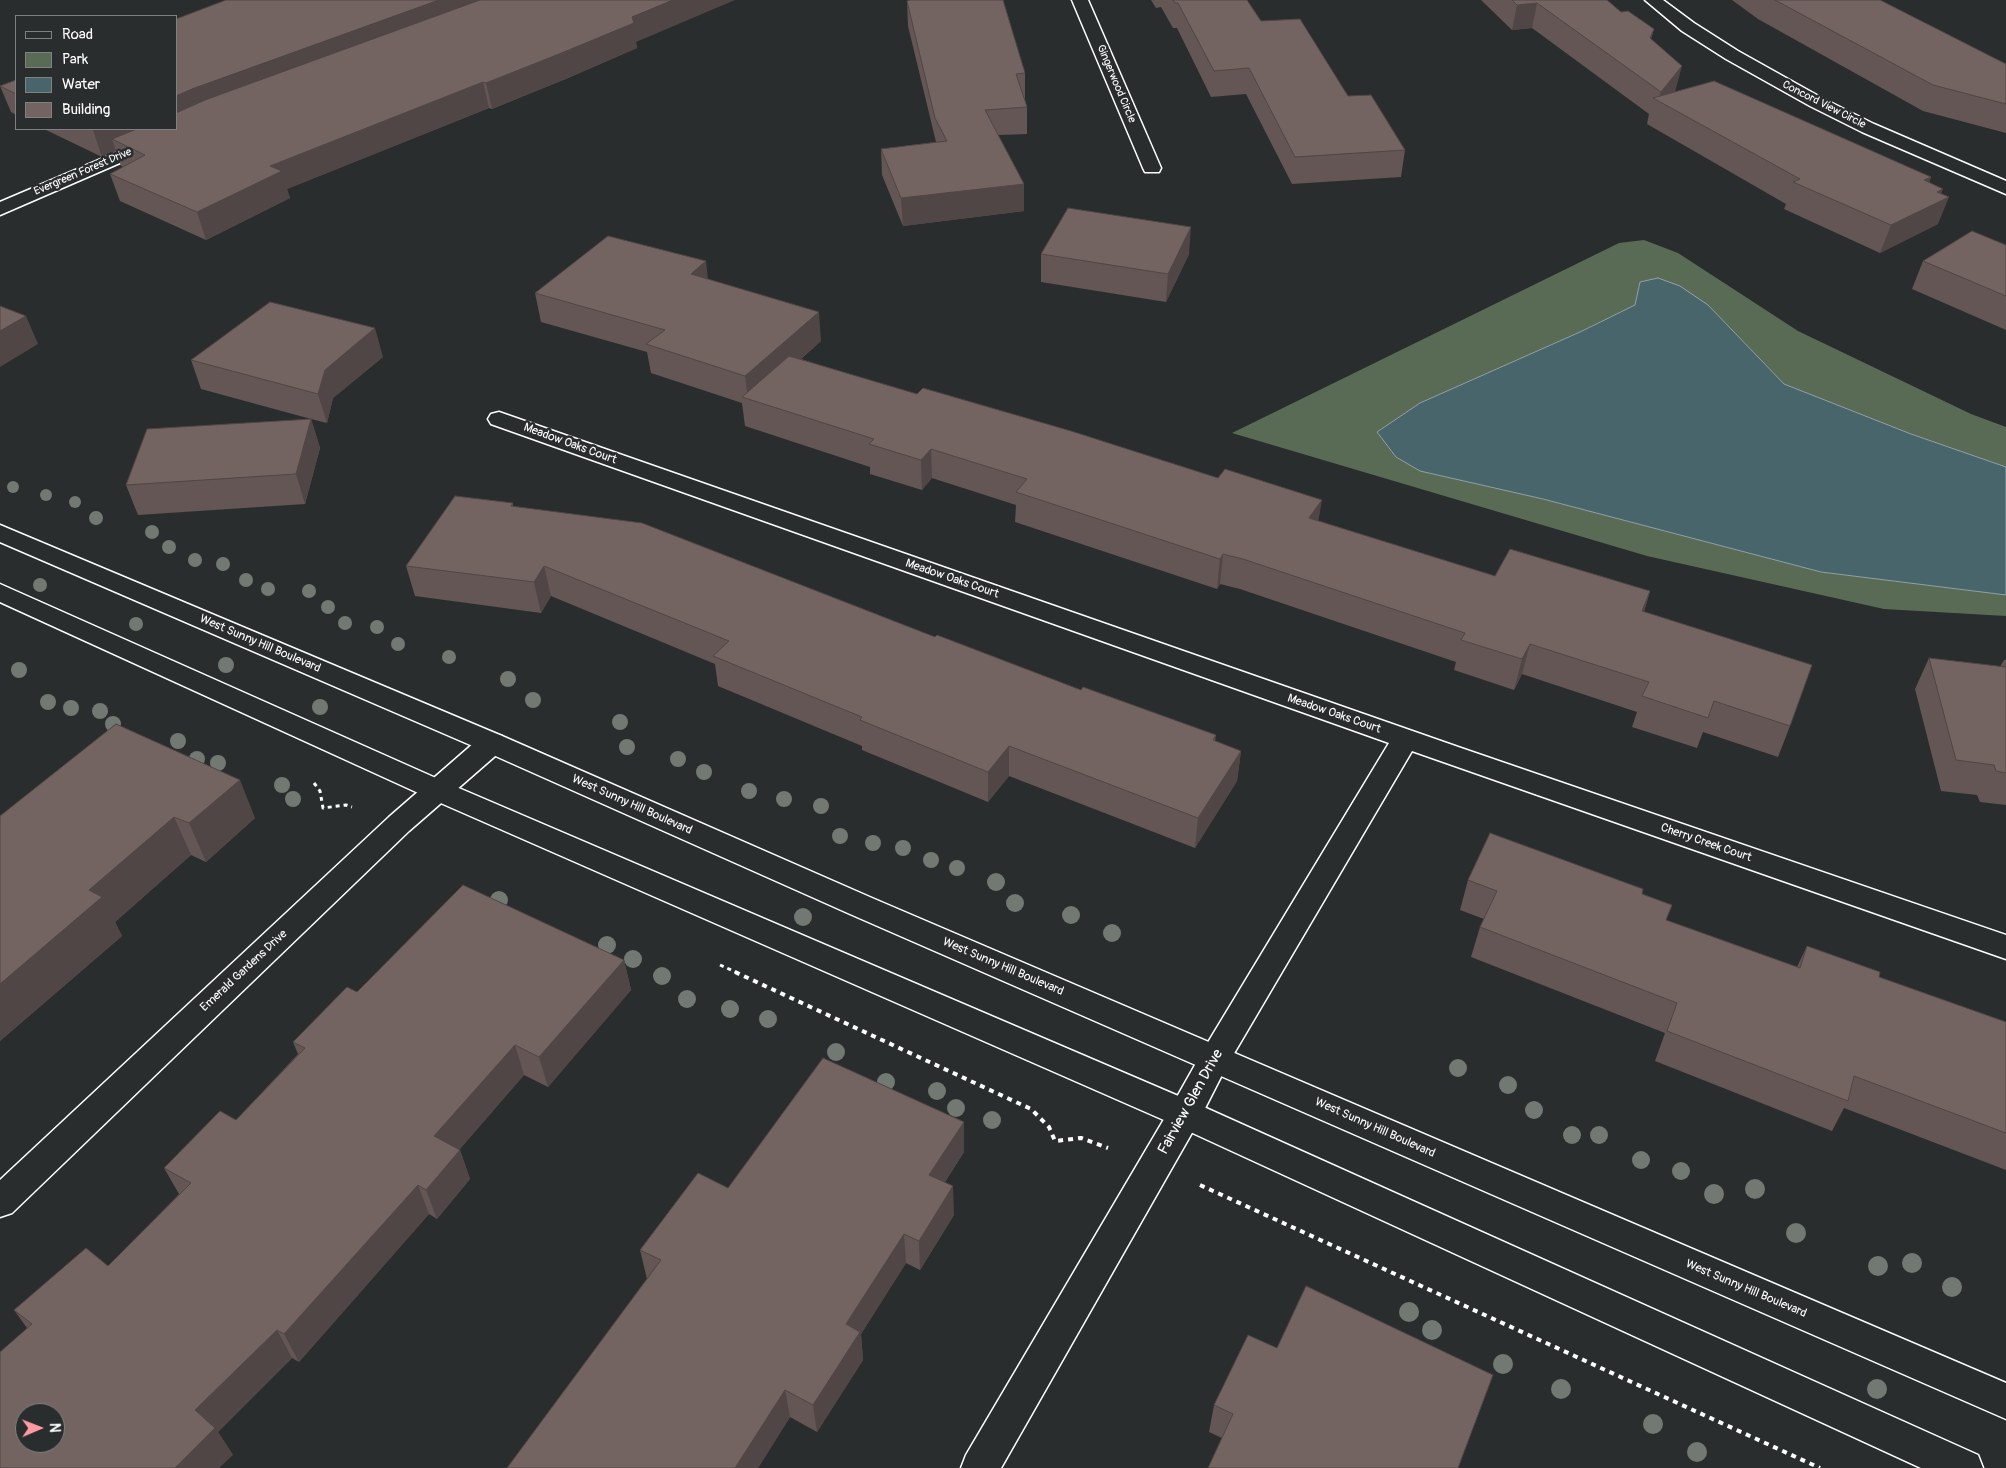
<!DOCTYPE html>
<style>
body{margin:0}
#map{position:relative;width:2006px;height:1468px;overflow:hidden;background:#2a2d2e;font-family:Pangolin,sans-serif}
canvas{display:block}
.legend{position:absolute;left:15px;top:15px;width:162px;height:115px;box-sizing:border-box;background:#2a2d2e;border:1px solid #7f8182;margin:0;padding:6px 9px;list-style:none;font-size:15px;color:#fff}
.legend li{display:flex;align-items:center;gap:10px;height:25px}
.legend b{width:25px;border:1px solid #7f8182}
.north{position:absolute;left:15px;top:1403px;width:50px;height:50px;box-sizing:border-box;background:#2a2d2e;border:1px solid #7f8182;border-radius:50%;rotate:89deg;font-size:14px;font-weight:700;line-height:20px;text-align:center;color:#fff}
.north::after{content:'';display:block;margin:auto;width:18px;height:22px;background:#ff9aa2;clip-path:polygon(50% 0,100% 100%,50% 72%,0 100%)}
</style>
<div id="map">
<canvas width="2006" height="1468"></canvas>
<ul class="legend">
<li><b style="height:6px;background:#2a2d2e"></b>Road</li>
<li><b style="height:14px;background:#596b55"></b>Park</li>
<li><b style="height:14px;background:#48656c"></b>Water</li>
<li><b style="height:14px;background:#736462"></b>Building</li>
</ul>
<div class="north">N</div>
</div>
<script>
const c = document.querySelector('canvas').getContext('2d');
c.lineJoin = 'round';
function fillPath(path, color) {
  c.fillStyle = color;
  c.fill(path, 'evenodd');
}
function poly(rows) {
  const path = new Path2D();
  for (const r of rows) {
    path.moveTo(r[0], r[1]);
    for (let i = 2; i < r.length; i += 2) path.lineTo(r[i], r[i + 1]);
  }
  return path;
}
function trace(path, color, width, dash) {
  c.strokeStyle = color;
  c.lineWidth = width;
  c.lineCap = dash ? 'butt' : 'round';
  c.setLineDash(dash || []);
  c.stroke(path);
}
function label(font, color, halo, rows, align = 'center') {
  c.font = font + ' Pangolin,sans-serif';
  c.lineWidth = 5;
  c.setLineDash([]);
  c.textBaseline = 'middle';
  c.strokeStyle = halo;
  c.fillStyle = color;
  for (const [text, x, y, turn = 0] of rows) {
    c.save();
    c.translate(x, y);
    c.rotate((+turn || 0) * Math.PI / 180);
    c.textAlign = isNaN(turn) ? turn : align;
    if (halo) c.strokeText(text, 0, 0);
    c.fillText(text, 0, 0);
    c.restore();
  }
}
const green = poly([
 [1644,240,1678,253,1798,331,1971,414,2006,427,2006,467,1911,434,1784,384,1708,305,1640,282,1635,305,1580,332,1420,403,1377,432,1396,457,1420,471,1543,499,1821,572,2006,595,2006,616,1884,609,1647,556,1232,433,1619,243]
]);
const water = poly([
 [1658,278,1680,286,1708,305,1784,384,1911,434,2006,467,2006,595,1821,572,1543,499,1420,471,1396,457,1377,432,1420,403,1580,332,1635,305,1640,282,1658,278]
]);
const pathFar1 = poly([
 [314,783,320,791,323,808,346,805,352,807],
 [720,965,738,973]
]);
const path = poly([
 [735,972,1031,1109,1049,1127,1055,1141,1081,1138,1108,1148],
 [1200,1185,1820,1468]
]);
const minor = poly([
 [1072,0,1088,0,1161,168,1159,172,1145,172,1143,168,1072,0],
 [1645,0,1663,0,1694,23,1738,51,1822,98,1874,124,2006,181,2006,194,1862,132,1810,106,1726,59,1682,31,1645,0],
 [153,137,159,138,162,142,159,146,0,215,0,202,153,137],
 [499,412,1461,748,2006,935,2006,959,1412,751,1226,1067,1197,1124,1001,1468,961,1468,966,1455,1173,1104,1204,1049,1389,743,491,424,488,419,491,414,499,412],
 [492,733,502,736,506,743,502,750,409,831,12,1213,0,1217,0,1180,389,817,482,736,492,733]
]);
const tertiary = poly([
 [0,525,502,736,872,898,2006,1383,2006,1419,850,914,482,750,0,542,0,525],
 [0,584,447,783,1197,1104,1978,1455,1983,1468,1921,1468,1173,1124,427,797,0,602,0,584]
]);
const trees = [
 [13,487,6],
 [46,495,6],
 [75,502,6],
 [96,518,7],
 [152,532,7],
 [169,547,7],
 [195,560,7],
 [223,564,7],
 [246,580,7],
 [40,585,7],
 [268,589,7],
 [309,591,7],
 [328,607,7],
 [345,623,7],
 [136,624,7],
 [377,627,7],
 [398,644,7],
 [449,657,7],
 [226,665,8],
 [19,670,8],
 [508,679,8],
 [533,700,8],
 [48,702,8],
 [320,707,8],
 [71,708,8],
 [100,711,8],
 [620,722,8],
 [113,724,8],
 [178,741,8],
 [627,747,8],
 [197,759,8],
 [678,759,8],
 [218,763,8],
 [704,772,8],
 [282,785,8],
 [749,791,8],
 [293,799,8],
 [784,799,8],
 [821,806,8],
 [840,836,8],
 [873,843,8],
 [903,848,8],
 [931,860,8],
 [957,868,8],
 [996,882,9],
 [499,900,9],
 [1015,903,9],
 [1071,915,9],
 [803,917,9],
 [1112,933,9],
 [607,945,9],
 [633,959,9],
 [662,976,9],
 [687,999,9],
 [730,1009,9],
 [768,1019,9],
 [836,1052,9],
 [1458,1068,9],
 [886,1082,9],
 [1508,1085,9],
 [937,1091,9],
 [956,1108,9],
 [1534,1110,9],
 [992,1120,9],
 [1572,1135,9],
 [1599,1135,9],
 [1641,1160,9],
 [1681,1171,9],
 [1755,1189,10],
 [1714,1194,10],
 [1796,1233,10],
 [1912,1263,10],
 [1878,1266,10],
 [1952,1287,10],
 [1409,1312,10],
 [1432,1330,10],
 [1503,1364,10],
 [1561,1389,10],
 [1877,1389,10],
 [1653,1424,10],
 [1697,1452,10]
];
const wall = poly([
 [1151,0,1247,0,1261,21,1348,96,1405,150,1401,177,1292,184,1246,94,1211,97,1177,28,1173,28,1161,7,1156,8],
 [1481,0,1607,0,1621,12,1654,29,1651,39,1675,92,1931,177,1929,182,1941,193,1938,224,1880,253,1784,209,1786,204,1647,124,1649,114,1532,28,1512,30],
 [1732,0,1880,0,2006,64,2006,133,1923,111,1758,19],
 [907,1,1025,73,1025,99,1027,107,1027,134,998,135,1024,184,1024,211,903,226,882,175,881,149,936,142,908,26],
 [636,42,637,48,568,78,492,109,489,108,287,189,290,198,206,240,120,201,110,174,123,167,121,166,116,151,102,157,44,129,176,129],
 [16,80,16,115,11,112,0,86],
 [2006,245,2006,330,1912,289,1923,261],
 [1041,254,1189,254,1166,302,1041,282],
 [708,279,821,341,801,359,1495,576,1650,591,1644,612,1790,726,1778,757,1703,732,1697,748,1632,727,1637,712,1522,674,1514,690,1454,670,1456,662,1240,589,1220,584,1217,589,1015,522,1016,505,932,478,922,490,870,474,870,467,745,426,742,403,651,373,647,352,541,322,535,293],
 [383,357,333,398,327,423,311,419,320,448,305,504,138,515,126,485,311,419,201,389,191,360],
 [513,503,513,506,935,637,1081,690,1216,735,1215,741,1241,751,1237,781,1195,848,1009,776,988,802,862,750,862,746,718,686,715,664,551,596,541,613,415,596,406,566],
 [1929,658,2000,667,2004,660,2006,660,2006,805,1980,802,1977,795,1941,791,1915,689],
 [116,724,255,818,206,862,191,855,115,922,122,936,0,1041,0,816],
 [1468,880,1642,894,1666,920,1797,967,1807,946,1879,977,2006,1022,2006,1170,1844,1108,1832,1131,1655,1061,1665,1033,1471,957,1480,927,1484,919,1460,910],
 [624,960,631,990,548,1087,524,1075,459,1150,460,1150,470,1179,437,1219,429,1214,299,1362,292,1358,218,1432,233,1455,27,1328,14,1310,108,1266,179,1194,164,1168,236,1120,298,1054,293,1042,357,992],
 [964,1152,945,1182,954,1215,920,1270,906,1263,861,1334,863,1360,817,1432,790,1417,758,1468,507,1468,647,1279,640,1250,728,1188],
 [1214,1405,1458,1468,1222,1438,1209,1432]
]);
const shadedWall = poly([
 [439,0,512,0,176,125,176,96,192,89],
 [673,0,735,0,636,42,637,48,568,78,492,109,486,83,632,17],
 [1537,3,1532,28,1512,30,1517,5],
 [1682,66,1675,92,1658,101,1661,92],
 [483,82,489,108,287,189,290,198,206,240,197,212,270,166],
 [96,129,168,129,112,139,116,151,102,157,93,130],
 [1931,177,1920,204,1924,180],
 [1024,184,1024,211,903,226,901,198],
 [1943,189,1938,202,1949,197,1938,224,1880,253,1891,225,1937,192],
 [1191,227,1189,254,1166,302,1168,274],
 [706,261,709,289,691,274],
 [819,312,821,341,753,401,748,399,745,376],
 [26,316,38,344,0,367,0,331],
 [375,328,383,357,333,398,327,423,318,394,325,370],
 [311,419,320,448,305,504,296,474],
 [931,449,932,478,922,490,921,460],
 [1322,500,1317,529,1309,518],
 [1223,554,1220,584,1217,589,1220,559],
 [544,566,551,596,541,613,534,582],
 [1650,591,1641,621,1642,611],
 [1530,644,1522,674,1514,690,1522,659],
 [1009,746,1009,776,988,802,988,772],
 [1241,751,1237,781,1195,848,1198,818],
 [240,780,255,818,206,862,189,823],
 [174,817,191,855,115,922,122,936,0,1041,0,984,89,890],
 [624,960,631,990,548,1087,539,1057],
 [515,1045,524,1075,445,1166,434,1136],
 [964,1122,964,1152,930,1204,929,1175],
 [460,1150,470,1179,437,1219,426,1190],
 [418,1185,429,1214,299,1362,284,1334],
 [953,1186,954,1215,920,1270,919,1241],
 [904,1234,906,1263,861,1334,863,1360,817,1432,813,1405,846,1324],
 [277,1330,292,1358,218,1432,233,1455,219,1468,175,1468,195,1410],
 [785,1390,790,1417,758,1468,735,1468]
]);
const building = poly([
 [226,0,439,0,192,89,176,96,176,19,226,0],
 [480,0,673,0,632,17,634,23,564,52,486,83,483,82,270,166,282,171,197,212,110,174,145,155,112,139,137,129,176,129,176,113,205,100,480,0],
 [910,0,1003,0,1025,73,1016,74,1027,107,985,110,1024,184,901,198,881,149,947,141,935,118,907,1,910,0],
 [1173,0,1247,0,1261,21,1300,19,1348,96,1371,95,1405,150,1295,157,1249,68,1214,71,1178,3,1175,3,1173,0],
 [1512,0,1607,0,1621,12,1628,11,1654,29,1650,38,1682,66,1661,92,1537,3,1517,5,1512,0],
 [1775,0,1880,0,2006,64,2006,104,1933,85,1775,0],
 [16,80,16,94,0,86,16,80],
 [1714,81,1931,177,1924,180,1943,189,1937,192,1949,197,1891,225,1793,182,1800,179,1653,98,1714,81],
 [1068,208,1191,227,1168,274,1041,254,1068,208],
 [1972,231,2006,245,2006,296,1923,261,1972,231],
 [608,236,706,261,691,274,819,312,745,376,646,344,665,330,535,293,608,236],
 [270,302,375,328,325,370,318,394,191,360,270,302],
 [0,306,26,316,0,331,0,306],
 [789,356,917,394,923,388,1071,431,1218,478,1225,469,1322,500,1309,518,1495,576,1510,549,1650,591,1642,611,1812,665,1790,726,1714,701,1708,718,1642,696,1649,682,1530,644,1522,659,1461,640,1465,633,1243,559,1223,554,1220,559,1016,492,1027,479,931,449,921,460,869,444,874,439,742,397,789,356],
 [311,419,296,474,126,485,147,429,311,419],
 [455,496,513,503,511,506,642,523,935,637,937,635,1081,690,1083,687,1216,735,1213,740,1241,751,1198,818,1009,746,988,772,860,720,862,717,713,656,729,641,544,566,534,582,406,566,455,496],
 [1929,658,2006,667,2006,773,1996,771,1994,765,1956,760,1929,658],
 [116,724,240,780,189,823,174,817,89,890,102,897,0,984,0,816,116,724],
 [1490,833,1643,889,1642,894,1672,905,1666,920,1800,968,1807,946,1880,972,1879,977,2006,1022,2006,1133,1854,1076,1848,1101,1667,1031,1677,1003,1480,927,1497,891,1468,880,1490,833],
 [463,885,624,960,539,1057,515,1045,434,1136,460,1150,426,1190,418,1185,284,1334,277,1330,195,1410,215,1428,175,1468,0,1468,0,1352,32,1324,14,1310,86,1248,108,1266,191,1183,164,1168,220,1111,236,1120,305,1048,293,1042,347,987,357,992,463,885],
 [25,1413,55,1413,55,1443,25,1443,25,1413],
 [823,1058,964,1122,929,1175,953,1186,919,1241,904,1234,846,1324,860,1332,813,1405,785,1390,735,1468,507,1468,661,1260,640,1250,698,1173,728,1188,823,1058],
 [1306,1286,1493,1375,1458,1468,1208,1468,1233,1414,1214,1405,1248,1335,1277,1348,1306,1286]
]);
const farStreetnames = [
 ["Gingerwood Circle",1116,84,67],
 ["Concord View Circle",1824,105,27],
 ["Evergreen Forest Drive",83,172,-23]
];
const streetNames = [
 ["Meadow Oaks Court",570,444,20],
 ["Meadow Oaks Court",952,579,19],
 ["West Sunny Hill Boulevard",260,644,23],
 ["Meadow Oaks Court",1334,714,19],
 ["West Sunny Hill Boulevard",632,805,24],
 ["Cherry Creek Court",1706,843,19],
 ["West Sunny Hill Boulevard",1003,967,23],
 ["Emerald Gardens Drive",244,971,-43],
 ["West Sunny Hill Boulevard",1375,1128,24],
 ["West Sunny Hill Boulevard",1746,1289,23]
];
const nearStreetnames = [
 ["Fairview Glen Drive",1191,1102,-61]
];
fillPath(green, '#596b55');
fillPath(water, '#48656c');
trace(water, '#91a3a7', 1);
trace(minor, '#fff', 3);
trace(tertiary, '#fff', 3);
trace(pathFar1, '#fff', 3, [4, 4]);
trace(path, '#fff', 4, [5, 5]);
fillPath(minor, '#2a2d2e');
fillPath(tertiary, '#2a2d2e');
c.fillStyle = '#727872';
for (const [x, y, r] of trees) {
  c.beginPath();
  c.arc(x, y, r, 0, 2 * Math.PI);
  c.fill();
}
fillPath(wall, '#635654');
fillPath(shadedWall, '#504645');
fillPath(building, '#736462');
trace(building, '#504645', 1);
label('11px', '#fff', '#2a2d2e', farStreetnames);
label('12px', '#fff', '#2a2d2e', streetNames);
label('15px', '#fff', '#2a2d2e', nearStreetnames);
</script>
